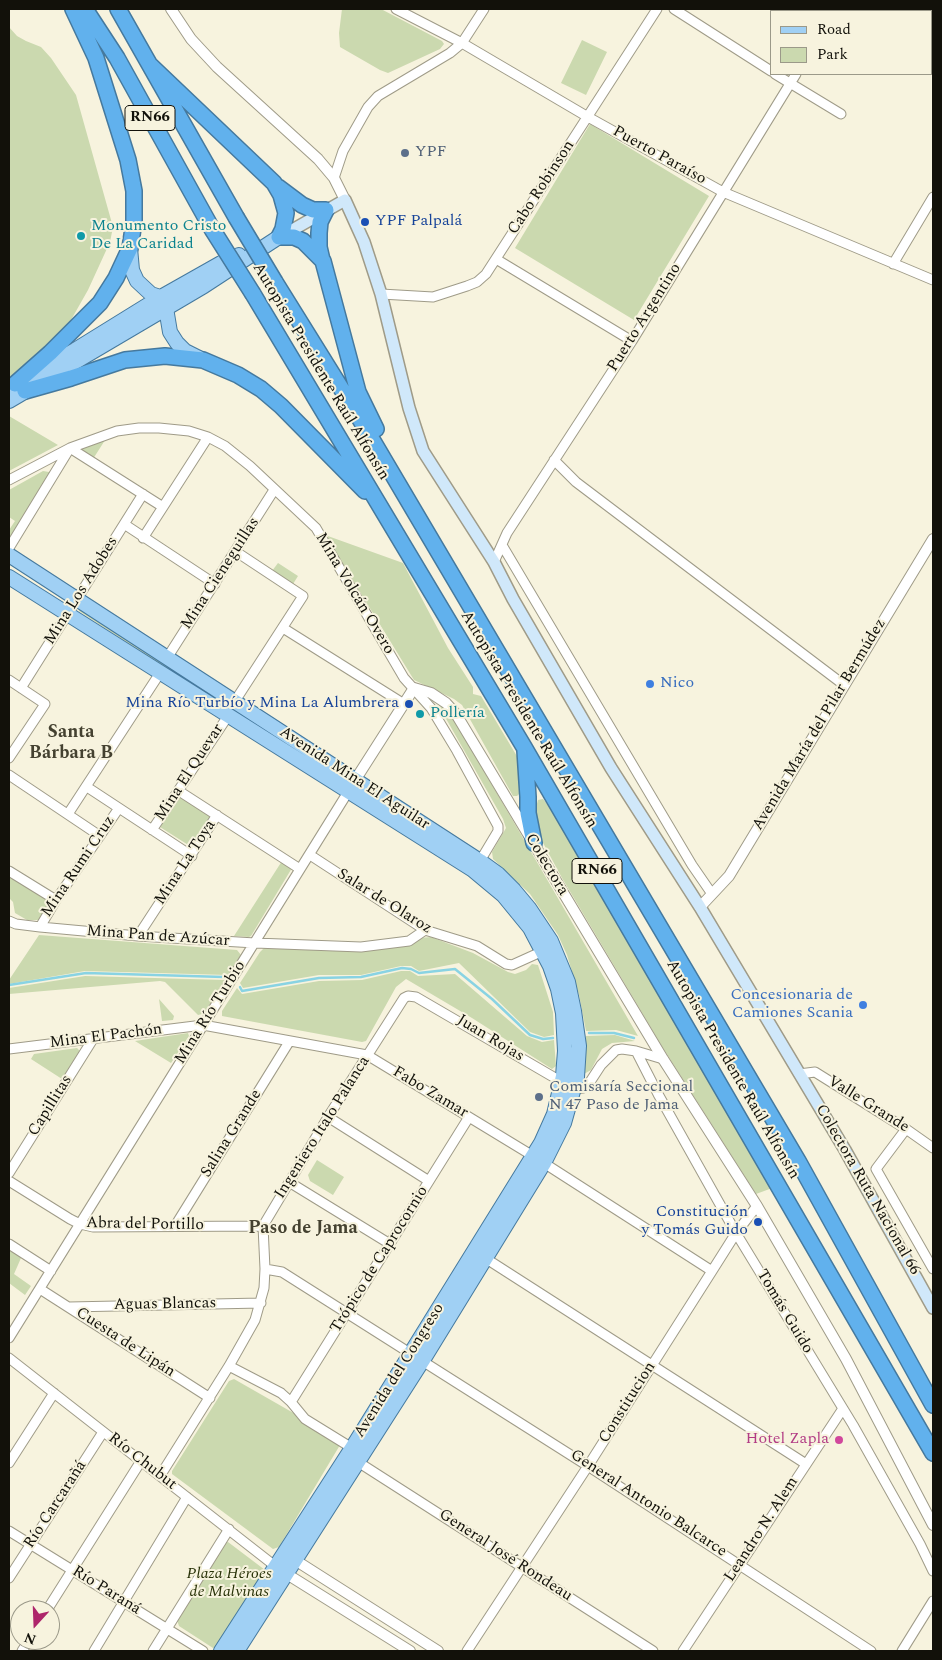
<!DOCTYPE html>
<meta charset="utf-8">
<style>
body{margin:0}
#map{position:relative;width:942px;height:1660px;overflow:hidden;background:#f7f3de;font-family:Spectral,serif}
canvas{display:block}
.frame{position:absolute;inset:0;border:10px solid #12110a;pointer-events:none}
.legend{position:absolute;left:770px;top:10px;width:162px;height:65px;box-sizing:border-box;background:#f7f3de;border:1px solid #9b9989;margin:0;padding:6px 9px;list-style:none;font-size:15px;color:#12110a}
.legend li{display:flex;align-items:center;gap:10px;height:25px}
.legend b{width:25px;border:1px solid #9b9989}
.north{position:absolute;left:10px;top:1600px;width:50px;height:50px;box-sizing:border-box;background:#f7f3de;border:1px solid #9b9989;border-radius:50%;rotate:200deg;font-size:14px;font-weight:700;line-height:20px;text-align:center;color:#12110a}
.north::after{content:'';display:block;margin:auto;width:18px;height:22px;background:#ae266b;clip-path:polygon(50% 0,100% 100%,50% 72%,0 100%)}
</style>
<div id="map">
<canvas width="942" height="1660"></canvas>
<div class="frame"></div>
<ul class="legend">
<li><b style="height:6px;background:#a0d0f4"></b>Road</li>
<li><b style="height:14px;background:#cbd9af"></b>Park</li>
</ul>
<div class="north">N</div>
</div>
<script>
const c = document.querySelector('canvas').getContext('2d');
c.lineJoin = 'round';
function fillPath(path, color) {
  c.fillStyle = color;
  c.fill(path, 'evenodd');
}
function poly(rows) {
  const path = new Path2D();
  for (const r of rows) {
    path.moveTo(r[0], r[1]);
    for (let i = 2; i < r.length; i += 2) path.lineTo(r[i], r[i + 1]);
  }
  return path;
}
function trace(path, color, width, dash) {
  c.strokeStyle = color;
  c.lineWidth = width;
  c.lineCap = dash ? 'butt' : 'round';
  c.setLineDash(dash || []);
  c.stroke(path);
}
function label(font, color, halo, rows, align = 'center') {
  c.font = font + ' Spectral,serif';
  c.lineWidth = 4;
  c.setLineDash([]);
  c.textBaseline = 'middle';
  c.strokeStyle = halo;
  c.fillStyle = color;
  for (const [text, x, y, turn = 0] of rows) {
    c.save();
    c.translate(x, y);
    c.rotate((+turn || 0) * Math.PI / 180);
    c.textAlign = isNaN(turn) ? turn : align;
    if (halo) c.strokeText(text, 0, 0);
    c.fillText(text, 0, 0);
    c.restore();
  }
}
const green = poly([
 [342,9,381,9,442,41,444,44,440,49,388,73,380,70,340,47,339,33],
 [9,27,17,36,26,41,41,47,51,58,76,95,113,227,110,242,88,290,67,327,26,369,9,378],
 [582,40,607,52,586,95,561,83],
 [590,124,709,196,634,320,515,248],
 [9,416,58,445,9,471],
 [107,437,93,459,75,448],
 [43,471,49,472,50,474,9,541,9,530,15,521,9,517,9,490],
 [325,535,403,563,448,648,473,687,473,694,481,696,518,758,520,793,517,796,513,796,462,705,454,699,414,680],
 [278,563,298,576,293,584,272,571],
 [79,607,192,682,189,683,79,611],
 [436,701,445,707,455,721,638,1036,616,1030,586,1031,579,995,567,955,558,935,530,894,493,859,492,852,506,828,503,819],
 [181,795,215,816,193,848,160,827],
 [543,799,548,805,775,1187,756,1194,663,1048,562,878,542,841,536,818,536,807,538,800],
 [282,861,292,868,251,936,249,937,234,936],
 [9,874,51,901,39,920,27,920,15,913,13,902,9,898],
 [39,935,237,950,241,955,228,975,85,971,9,984,9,980],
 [431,937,473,953,508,972,515,974,526,970,532,964,538,965,553,1012,554,1035,544,1037,530,1032,459,963,419,971,411,966,401,966,361,975,319,975,243,988,240,983,260,952,265,947,369,951,410,944,419,938],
 [401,971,410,971,418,976,455,974,527,1036,542,1042,554,1040,556,1066,552,1069,472,1018,406,979,396,987,366,1041,362,1042,222,1016,222,1011,237,988,242,994,319,981,362,980],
 [85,976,225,980,205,1012,202,1014,198,1015,165,982,160,981,9,994,9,988],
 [159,999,174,1016,173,1020,162,1021],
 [188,1033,189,1036,171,1063,135,1041],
 [615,1035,635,1041,612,1043,602,1049,591,1070,584,1074,586,1036],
 [77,1048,80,1051,62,1079,31,1059,34,1054],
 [317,1160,344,1177,333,1195,310,1181,308,1175],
 [9,1246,21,1258,14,1274,31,1286,25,1295,9,1283],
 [234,1379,339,1439,340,1445,279,1547,273,1549,172,1474,172,1471,229,1381],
 [228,1542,265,1570,219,1647,213,1648,179,1626,177,1620,224,1543]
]);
const stream = poly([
 [9,985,86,973,224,977],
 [240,987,242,991,319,978,361,977,402,968,411,969,419,973,455,969,492,999,530,1035,543,1039,553,1038],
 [589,1033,614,1033,634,1038]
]);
const minor = poly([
 [396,9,462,43,588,117,723,192,933,280],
 [674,9,771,71],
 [836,11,837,9],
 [775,74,841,114],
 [334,178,343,151,368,107,378,96,450,53,462,43,484,9],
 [496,259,632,341],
 [893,264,933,197],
 [381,294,433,297,467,286,477,282,486,274,657,9],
 [554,460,576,482,844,685],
 [9,480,70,448,117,431,139,428,159,428,189,431,208,437,225,446,250,466,316,528,404,678,431,708,457,751,498,826,498,831,480,861],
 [124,524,215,584],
 [143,538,208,437],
 [502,545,692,865,712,894],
 [9,548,70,448,163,507],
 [494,562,507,533,632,341,796,74],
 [283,628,404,704],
 [167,658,274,490],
 [9,680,45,704,9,758],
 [21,688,143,494],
 [235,701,303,596,235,551],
 [9,775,100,836],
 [87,787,192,856],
 [179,791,300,869],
 [68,814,160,673],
 [152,830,228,716],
 [310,855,425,930,477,946,506,964,512,965,543,951],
 [9,871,56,900],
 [9,921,16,924,40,927,138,936,255,943,361,947,409,941,425,930],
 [40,927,56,900,119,808],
 [138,936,217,815],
 [9,1049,203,1025,367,1055,533,1156,712,1271],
 [636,1051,658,1094,736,1233,853,1425,920,1544,933,1571],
 [799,1074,815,1072,906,1129,933,1148],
 [328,1117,429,1181],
 [906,1129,876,1169,933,1269],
 [9,1173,93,1039],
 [9,1181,70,1219,80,1224,93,1227,263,1226],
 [289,1182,390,1244],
 [175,1226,289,1042],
 [9,1244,51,1271],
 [482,1256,806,1464],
 [265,1269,282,1272,588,1466,871,1651],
 [40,1289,210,1398],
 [69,1307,261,1303],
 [9,1338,348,792],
 [9,1358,275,1566],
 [229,1366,281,1393,291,1402,305,1419,352,1448,358,1462,653,1651],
 [291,1402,469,1117],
 [9,1463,54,1393],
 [160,1476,229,1366,255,1320,264,1288,265,1269,263,1226,328,1117,404,998,408,996,416,997,574,1089,583,1088,588,1085,601,1065,616,1050,622,1049,636,1051,663,1059],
 [9,1531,203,1651],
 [9,1578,103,1432],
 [47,1610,141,1461],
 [22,1651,29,1640],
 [94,1651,187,1497],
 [153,1651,229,1529],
 [467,1651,588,1466,712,1271,736,1233,757,1206],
 [683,1651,842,1410],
 [902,1651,933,1601]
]);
const tertiary = poly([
 [171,9,191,39,217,67,318,159,334,178,345,200],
 [352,785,414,688,431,693,446,703,456,714,663,1059,757,1206,846,1359,933,1525],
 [700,907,729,876,933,539],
 [289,1562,295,1560,438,1651],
 [282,1571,410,1651]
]);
const secondary = poly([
 [280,237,345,200,364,242,381,294,409,408,423,451,494,562,513,599,611,768,700,907,845,1150,933,1308]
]);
const primary = poly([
 [130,248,132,270,137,281,151,294,166,299],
 [169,300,166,308,170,332,177,343,185,351,199,358],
 [9,388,75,350,159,298,221,263,239,255],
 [9,401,204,286,279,237],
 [9,555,480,861,498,874,514,890,529,908,551,941,568,982,574,1011,579,1046,577,1077,564,1123,544,1163,423,1360,237,1651],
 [9,577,473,870,503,895,530,928,550,966,558,989,563,1013,565,1051,563,1076,554,1114,541,1143,352,1448,221,1651]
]);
const motorway = poly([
 [85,9,117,58,212,229],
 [118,9,236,217],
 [150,65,274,183,281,195,286,213,283,229,279,237,294,237,303,241,323,261,358,392,376,429],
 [278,187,302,205,313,210,326,210,320,222,319,233,319,247,322,260],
 [275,282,354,409,798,1161,933,1405],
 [253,294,524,747,933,1453],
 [15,384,50,353,100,303,116,278,130,248,132,235,134,221,134,191,128,160,96,58,73,9],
 [25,391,71,378,125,360,165,356,203,360,238,375,261,389,281,406,365,491],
 [525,751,528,797,528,813,534,843]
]);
const motorwayBridge = poly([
 [236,217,275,282],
 [212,229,253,294]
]);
const markers = [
 [405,153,5,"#5c6f8a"],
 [365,222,5,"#1a4fb4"],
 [81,236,5,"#0f9aa8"],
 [650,684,5,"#3f7fe0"],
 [409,704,5,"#1a4fb4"],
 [420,714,5,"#0f9aa8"],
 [863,1005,5,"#3f7fe0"],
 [539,1097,5,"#5c6f8a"],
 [758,1222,5,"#1a4fb4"],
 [839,1440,5,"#d1479c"]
];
const shields = [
 [150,118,50],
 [597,871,50]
];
const shieldNames = [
 ["RN66",150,118],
 ["RN66",597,871]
];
const serviceNames = [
 ["YPF",415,153],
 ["Comisaría Seccional",549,1088],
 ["N 47 Paso de Jama",549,1106]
];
const streetNames = [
 ["Puerto Paraíso",659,156,29],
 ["Cabo Robinson",542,188,-57],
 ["Puerto Argentino",645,318,-58],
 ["Autopista Presidente Raúl Alfonsín",320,372,59],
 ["Mina Cieneguillas",221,574,-57],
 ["Mina Los Adobes",82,591,-58],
 ["Mina Volcán Overo",354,594,59],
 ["Autopista Presidente Raúl Alfonsín",528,720,59],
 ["Avenida María del Pilar Bermúdez",820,725,-59],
 ["Mina El Quevar",190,773,-57],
 ["Avenida Mina El Aguilar",354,779,33],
 ["Mina La Toya",186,863,-57],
 ["Colectora",546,865,59],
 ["Mina Rumi Cruz",79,867,-56],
 ["Salar de Olaroz",384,902,32],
 ["Mina Pan de Azúcar",158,937,4],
 ["Mina Río Turbio",211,1013,-58],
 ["Mina El Pachón",106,1037,-7],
 ["Juan Rojas",490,1039,31],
 ["Autopista Presidente Raúl Alfonsín",732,1070,60],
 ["Fabo Zamar",430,1093,31],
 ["Valle Grande",868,1105,32],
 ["Capillitas",51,1106,-58],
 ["Ingeniero Italo Palanca",323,1128,-58],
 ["Salina Grande",232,1134,-58],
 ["Colectora Ruta Nacional 66",867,1190,60],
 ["Abra del Portillo",145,1225,1],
 ["Trópico de Caprocornio",380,1260,-58],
 ["Aguas Blancas",165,1305,-1],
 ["Tomás Guido",784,1312,59],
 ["Cuesta de Lipán",125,1343,33],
 ["Avenida del Congreso",400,1371,-58],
 ["Constitucion",628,1403,-58],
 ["Río Chubut",142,1462,38],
 ["General Antonio Balcarce",648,1504,33],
 ["Río Carcarañá",56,1505,-57],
 ["Leandro N. Alem",762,1530,-57],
 ["General José Rondeau",505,1556,33],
 ["Río Paraná",106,1591,32]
];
const transitNames = [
 ["YPF Palpalá",375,222,"left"],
 ["Mina Río Turbío y Mina La Alumbrera",399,704],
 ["Constitución",748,1213],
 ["y Tomás Guido",748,1231]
];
const cultureNames = [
 ["Monumento Cristo",91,227],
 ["De La Caridad",91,245],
 ["Pollería",430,714]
];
const shopNames = [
 ["Nico",660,684],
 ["Concesionaria de",853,996,"right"],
 ["Camiones Scania",853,1014,"right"]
];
const hotelNames = [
 ["Hotel Zapla",829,1440]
];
const parkNames = [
 ["Plaza Héroes",229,1575],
 ["de Malvinas",229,1593]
];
const neighbourhoodNames = [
 ["Santa",71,733],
 ["Bárbara B",71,754],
 ["Paso de Jama",303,1229]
];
fillPath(green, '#cbd9af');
trace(stream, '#89d3e3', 2.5);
trace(minor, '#9f9b88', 11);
trace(tertiary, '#9f9b88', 12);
trace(secondary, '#9f9b88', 14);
trace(primary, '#45799e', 16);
trace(motorway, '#45799e', 18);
trace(minor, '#fff', 9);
trace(tertiary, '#fff', 10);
trace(secondary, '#d0e8fa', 11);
trace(primary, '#a0d0f4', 14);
trace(motorway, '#61b1ed', 15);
trace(motorwayBridge, '#45799e', 18, []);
trace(motorwayBridge, '#61b1ed', 15);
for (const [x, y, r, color] of markers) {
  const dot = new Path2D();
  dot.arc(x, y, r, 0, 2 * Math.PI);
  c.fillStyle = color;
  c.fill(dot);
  trace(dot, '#f7f3de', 2);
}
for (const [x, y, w] of shields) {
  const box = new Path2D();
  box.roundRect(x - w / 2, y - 12.5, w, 25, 4);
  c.fillStyle = '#f7f3de';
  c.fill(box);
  trace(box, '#12110a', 1);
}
label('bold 15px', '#12110a', null, shieldNames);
label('16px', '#4e5e75', '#f7f3de', serviceNames, 'left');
label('16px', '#12110a', '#f7f3de', streetNames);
label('16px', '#164399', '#f7f3de', transitNames, 'right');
label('16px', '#0d838f', '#f7f3de', cultureNames, 'left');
label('16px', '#366cbe', '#f7f3de', shopNames, 'left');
label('16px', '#b23c85', '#f7f3de', hotelNames, 'right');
label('italic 16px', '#283208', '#f7f3de', parkNames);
label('bold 18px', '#444130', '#f7f3de', neighbourhoodNames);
</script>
